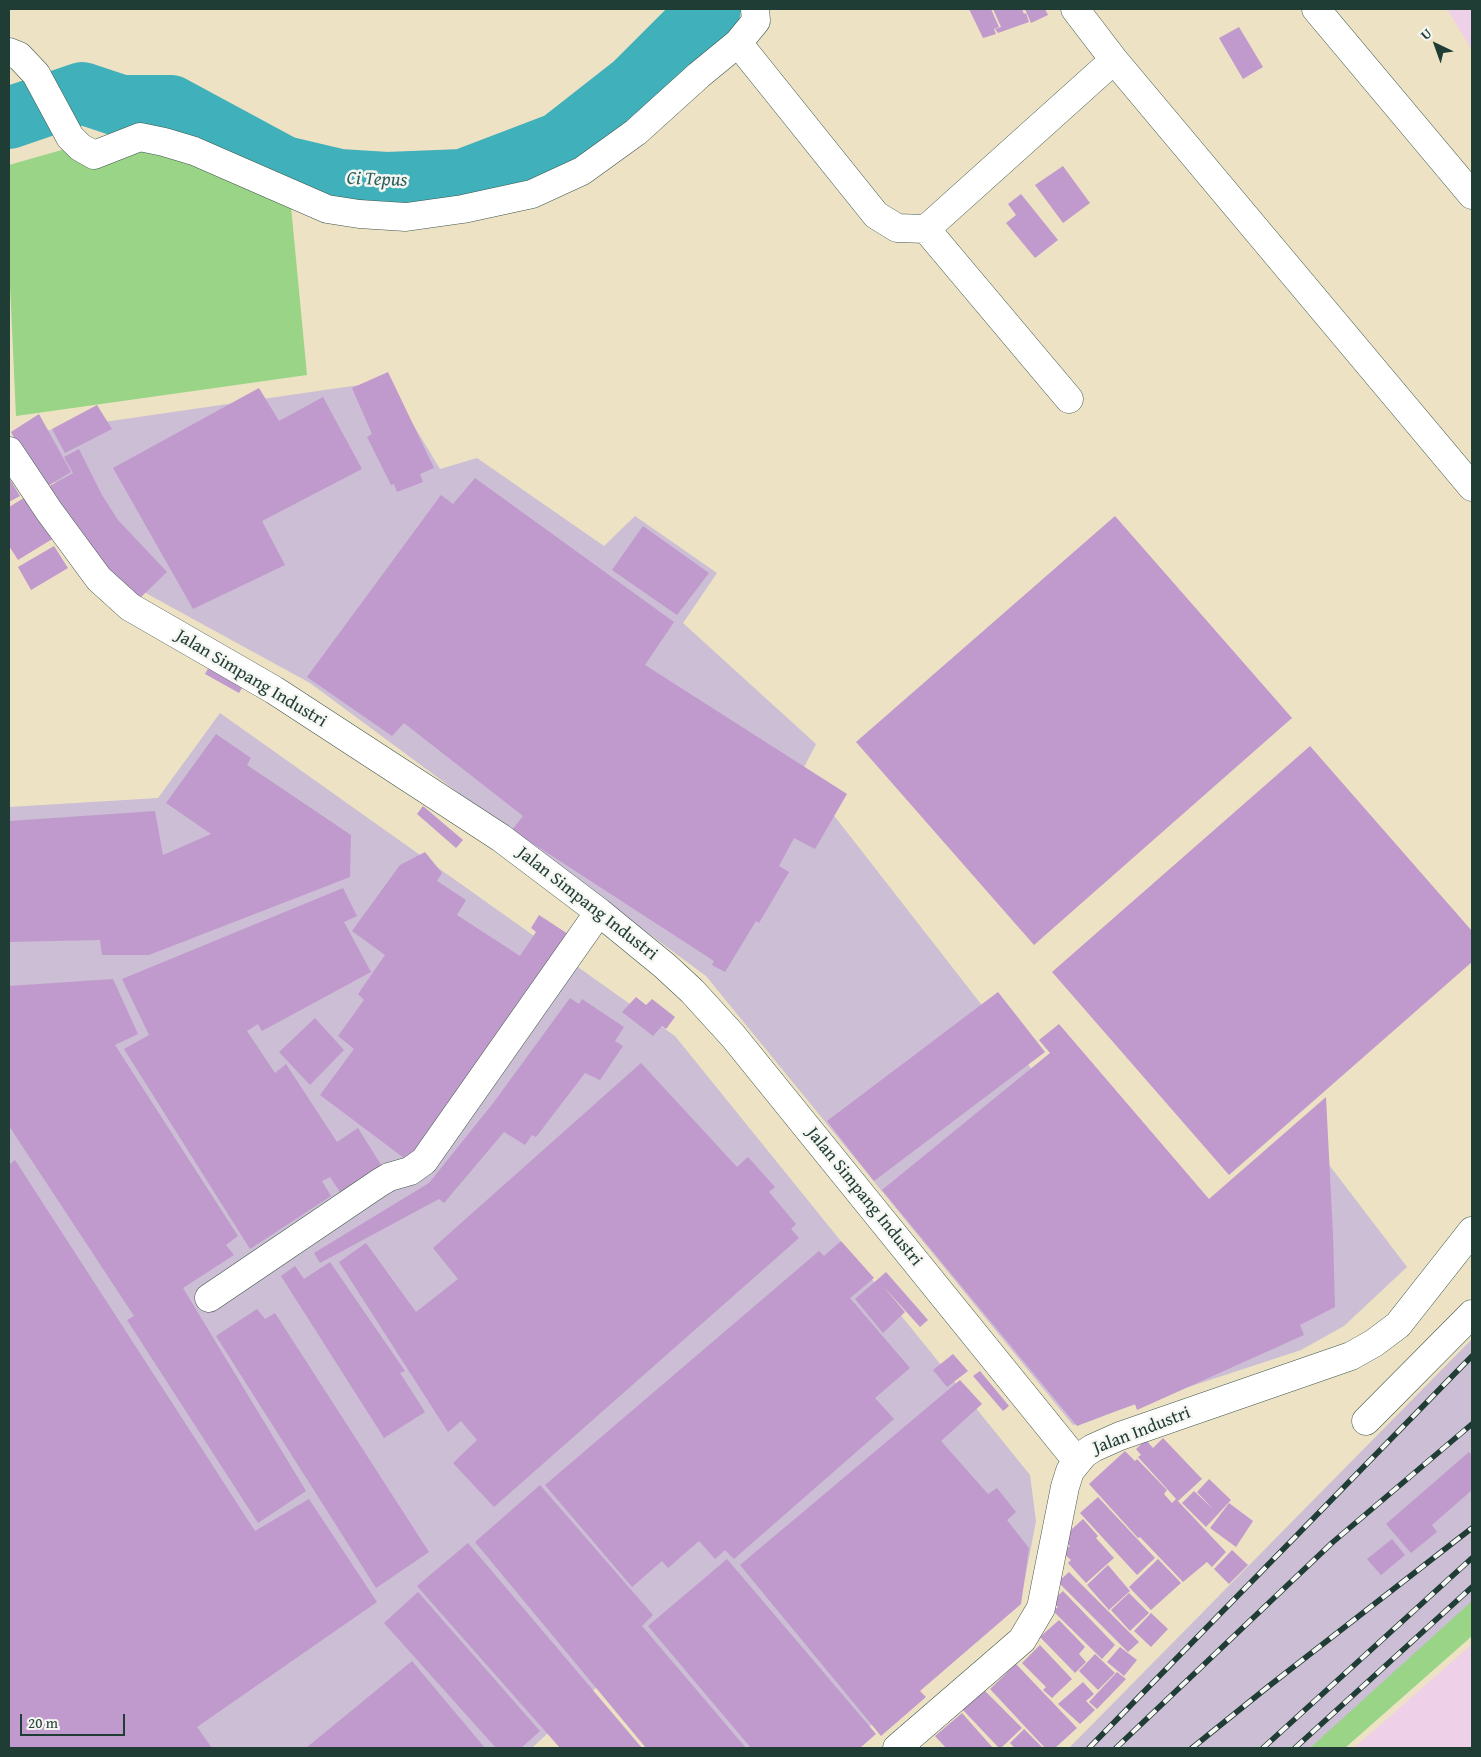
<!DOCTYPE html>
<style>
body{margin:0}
#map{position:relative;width:1481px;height:1757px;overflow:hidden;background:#ede2c4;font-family:"Gentium Book Plus",serif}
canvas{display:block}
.frame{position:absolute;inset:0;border:10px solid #1f3d34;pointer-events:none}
.north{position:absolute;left:1411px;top:20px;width:50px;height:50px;-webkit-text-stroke:4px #f6f6f2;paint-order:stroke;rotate:318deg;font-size:14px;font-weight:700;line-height:20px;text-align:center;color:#1f3d34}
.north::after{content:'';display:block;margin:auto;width:18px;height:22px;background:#1f3d34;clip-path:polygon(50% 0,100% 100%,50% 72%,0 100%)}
.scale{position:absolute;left:20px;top:1714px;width:105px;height:22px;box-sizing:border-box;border:2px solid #1f3d34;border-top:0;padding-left:6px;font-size:15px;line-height:18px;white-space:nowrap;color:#1f3d34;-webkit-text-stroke:4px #f6f6f2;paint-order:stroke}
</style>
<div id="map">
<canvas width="1481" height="1757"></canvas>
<div class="frame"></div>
<div class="north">U</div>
<div class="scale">20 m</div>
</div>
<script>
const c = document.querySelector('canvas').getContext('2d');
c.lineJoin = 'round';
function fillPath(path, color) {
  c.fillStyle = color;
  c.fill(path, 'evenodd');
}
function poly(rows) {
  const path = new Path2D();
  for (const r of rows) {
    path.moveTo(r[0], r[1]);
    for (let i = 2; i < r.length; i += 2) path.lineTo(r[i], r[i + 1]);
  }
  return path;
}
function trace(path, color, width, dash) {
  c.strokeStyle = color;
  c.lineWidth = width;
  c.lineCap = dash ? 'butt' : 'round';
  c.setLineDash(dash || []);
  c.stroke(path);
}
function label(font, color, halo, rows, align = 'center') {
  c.font = font + ' "Gentium Book Plus",serif';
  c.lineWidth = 5;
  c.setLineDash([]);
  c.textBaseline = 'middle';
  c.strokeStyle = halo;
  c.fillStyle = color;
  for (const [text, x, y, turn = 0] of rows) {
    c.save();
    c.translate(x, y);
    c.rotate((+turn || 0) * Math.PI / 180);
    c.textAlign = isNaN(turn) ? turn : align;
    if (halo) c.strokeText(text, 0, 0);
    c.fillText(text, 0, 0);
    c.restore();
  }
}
const built = poly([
 [1447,9,1472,9,1472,51,1472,50],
 [1472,1644,1472,1748,1354,1748]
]);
const industrial = poly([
 [387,381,440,469,477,458,604,546,635,516,717,573,683,623,816,744,797,781,825,804,1182,1262,1320,1153,1407,1267,1344,1326,1301,1350,1073,1425,706,976,310,683,142,591,99,545,21,434],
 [220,713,675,1036,1030,1475,1036,1521,1020,1605,843,1748,649,1748,597,1687,532,1748,9,1748,9,807,158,798],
 [1472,1339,1472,1632,1339,1748,1069,1748]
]);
const green = poly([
 [121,133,290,196,307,375,16,416,9,263,9,165],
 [1472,1601,1472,1636,1345,1748,1310,1748]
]);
const river = poly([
 [9,118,82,93,121,106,171,106,284,167,339,180,387,183,463,180,560,143,634,85,710,9]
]);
const building = poly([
 [969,9,991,9,999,27,994,29,996,34,983,38],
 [993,9,1022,9,1024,14,1026,13,1029,22,998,33,995,29,1001,27],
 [1025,9,1045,9,1048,15,1031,23],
 [1239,27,1263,67,1243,79,1219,38],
 [1063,166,1090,203,1063,223,1035,185],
 [1021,194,1058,240,1035,258,1006,223,1016,215,1008,204],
 [388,372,434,468,420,474,423,482,397,492,394,484,391,485,367,437,372,434,352,388],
 [259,388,279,421,323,397,362,469,262,521,285,565,193,609,113,468],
 [97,405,112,429,65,453,52,429],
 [39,414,71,472,43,489,11,432],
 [79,449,102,495,118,520,167,572,138,600,113,575,44,489,73,473,64,457],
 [9,478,20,496,9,502],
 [475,478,674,622,645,665,847,794,815,849,794,838,779,866,789,872,759,923,756,921,725,972,712,965,714,961,512,830,523,816,404,723,392,736,307,677,441,495,453,504],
 [27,496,54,538,18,560,9,546,9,507],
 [1115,516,1292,718,1034,945,856,742],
 [643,526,709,573,677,615,612,570],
 [54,546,68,568,31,590,18,567],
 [211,663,245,683,239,693,205,674],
 [216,734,251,758,247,765,351,835,350,877,149,955,102,955,100,940,9,942,9,821,155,811,163,855,211,834,166,803],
 [1310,746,1472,931,1472,962,1229,1175,1052,972],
 [423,806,463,840,456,848,417,814],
 [425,852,442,873,437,881,466,900,457,915,520,956,536,932,531,928,539,915,568,934,412,1164,320,1095,354,1049,338,1036,364,1000,358,994,385,955,352,931,400,865],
 [343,888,357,916,344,922,371,972,262,1031,258,1024,247,1031,275,1073,286,1064,337,1142,358,1128,383,1168,342,1195,330,1177,322,1181,331,1196,250,1249,124,1049,149,1035,122,979],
 [113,979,138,1034,115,1045,238,1236,226,1245,234,1255,183,1288,306,1491,258,1523,127,1320,134,1316,9,1126,9,986],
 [998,992,1045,1052,874,1181,827,1121],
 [636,997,646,1005,652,999,675,1017,666,1029,662,1026,653,1036,622,1012],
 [570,998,579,1004,582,999,624,1027,615,1041,623,1046,600,1080,585,1073,536,1137,532,1135,525,1145,504,1132,444,1203,439,1199,320,1263,314,1253,429,1183,494,1102],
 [315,1018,344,1050,310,1085,279,1052],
 [1059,1024,1209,1199,1326,1097,1333,1235,1335,1307,1300,1325,1304,1335,1137,1410,1135,1404,1077,1426,882,1190,1050,1053,1039,1040],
 [641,1063,737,1167,748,1157,775,1187,769,1192,796,1224,791,1229,799,1238,494,1507,453,1463,477,1440,461,1421,448,1432,339,1262,366,1243,416,1312,458,1279,433,1248],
 [15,1160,255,1531,309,1499,377,1602,197,1727,212,1748,9,1748,9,1165],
 [841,1241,874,1278,850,1298,910,1368,875,1398,894,1419,734,1559,725,1550,715,1559,699,1541,668,1568,662,1561,632,1587,545,1485,819,1251,824,1256],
 [330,1262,405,1371,400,1373,425,1412,384,1438,281,1276,295,1266,304,1279],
 [886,1272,928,1320,920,1327,882,1285,905,1312,883,1333,855,1299],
 [257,1309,265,1319,275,1313,429,1552,376,1588,216,1336],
 [953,1354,968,1371,947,1387,933,1370],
 [980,1371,1009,1406,1003,1411,973,1376],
 [960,1380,982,1404,941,1441,988,1494,997,1488,1016,1512,1007,1520,1029,1548,1021,1604,920,1691,926,1697,881,1736,740,1565],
 [1163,1438,1202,1479,1178,1501,1138,1457,1141,1455,1136,1449,1146,1440,1153,1448],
 [1125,1451,1135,1461,1137,1459,1167,1490,1164,1494,1172,1503,1176,1499,1226,1552,1212,1567,1207,1562,1183,1582,1140,1537,1138,1538,1089,1484],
 [1469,1452,1472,1455,1472,1490,1432,1525,1437,1532,1411,1553,1386,1524],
 [1209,1479,1231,1500,1206,1527,1182,1503,1194,1491,1213,1509,1197,1492],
 [540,1485,653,1615,642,1626,746,1748,646,1748,475,1542],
 [1098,1497,1155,1558,1137,1575,1080,1513],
 [1229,1503,1253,1521,1236,1547,1210,1528],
 [1083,1519,1098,1536,1096,1538,1114,1558,1086,1583,1068,1563,1071,1560,1062,1552,1070,1546,1062,1538],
 [1392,1539,1405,1555,1381,1575,1367,1559],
 [468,1543,642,1748,560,1748,417,1586],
 [1232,1550,1248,1565,1229,1584,1214,1569],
 [727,1559,876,1734,860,1748,751,1748,648,1626],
 [1158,1559,1181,1583,1151,1610,1129,1587],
 [1108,1565,1130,1591,1109,1610,1087,1585],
 [1069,1572,1139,1642,1128,1652,1058,1582],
 [1063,1591,1115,1645,1102,1659,1053,1611,1058,1607,1052,1601],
 [418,1592,540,1731,521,1748,496,1748,384,1623],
 [1129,1593,1149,1613,1130,1631,1111,1610],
 [1151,1613,1168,1629,1151,1647,1134,1631],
 [1059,1620,1085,1647,1079,1654,1086,1662,1075,1673,1040,1637],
 [1040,1645,1072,1679,1052,1698,1043,1690,1046,1687,1022,1663],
 [1120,1647,1137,1660,1124,1676,1107,1662],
 [1095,1654,1115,1673,1098,1690,1079,1671],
 [412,1661,485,1748,306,1748],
 [1016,1664,1077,1728,1055,1748,1045,1748,990,1689],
 [1117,1672,1126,1679,1097,1709,1089,1702],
 [1083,1682,1094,1694,1086,1701,1095,1710,1080,1724,1058,1704],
 [983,1689,1022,1728,1001,1748,999,1748,962,1709],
 [962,1713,993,1748,946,1748,935,1736],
 [1024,1729,1043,1748,1015,1748,1010,1743]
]);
const minor = poly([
 [755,9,756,21,738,43,876,215,897,228,926,229,1069,399],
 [1075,9,1114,60,1472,487],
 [1316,9,1472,195],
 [9,52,19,56,36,74,70,137,80,147,94,155,140,137,164,142,194,151,327,209,359,214,406,217,463,209,532,194,582,171,636,132,699,75,738,43],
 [926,229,1114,60],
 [9,451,49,511,99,579,130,607,274,690,501,838,599,912,665,966,692,991,733,1036,1077,1461],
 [209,1298,379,1183,389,1177,410,1171,424,1161,599,912],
 [1366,1421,1472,1314],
 [897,1748,1022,1640,1041,1608,1065,1487,1070,1471,1084,1454,1093,1448,1120,1436,1351,1356,1374,1343,1398,1325,1472,1231]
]);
const rail = poly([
 [1089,1748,1472,1356],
 [1116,1748,1333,1542,1472,1424],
 [1192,1748,1269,1686,1472,1528],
 [1263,1748,1472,1558],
 [1295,1748,1472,1587]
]);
const streetNames = [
 ["Jalan Simpang Industri",251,679,31],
 ["Jalan Simpang Industri",587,904,38],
 ["Jalan Simpang Industri",864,1197,51],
 ["Jalan Industri",1142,1431,-21]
];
const waterNames = [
 ["Ci Tepus",377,180,2]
];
fillPath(built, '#eed0e8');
fillPath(industrial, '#ccbed4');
fillPath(green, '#9ad487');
trace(river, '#40b0ba', 62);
fillPath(building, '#c09acd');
trace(minor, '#3e564a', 29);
trace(minor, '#fff', 28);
trace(rail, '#1f3d34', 5.5);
trace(rail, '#f6f6f2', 4, [11]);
label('18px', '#1f3d34', '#f6f6f2', streetNames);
label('italic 19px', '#29605c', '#f6f6f2', waterNames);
</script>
